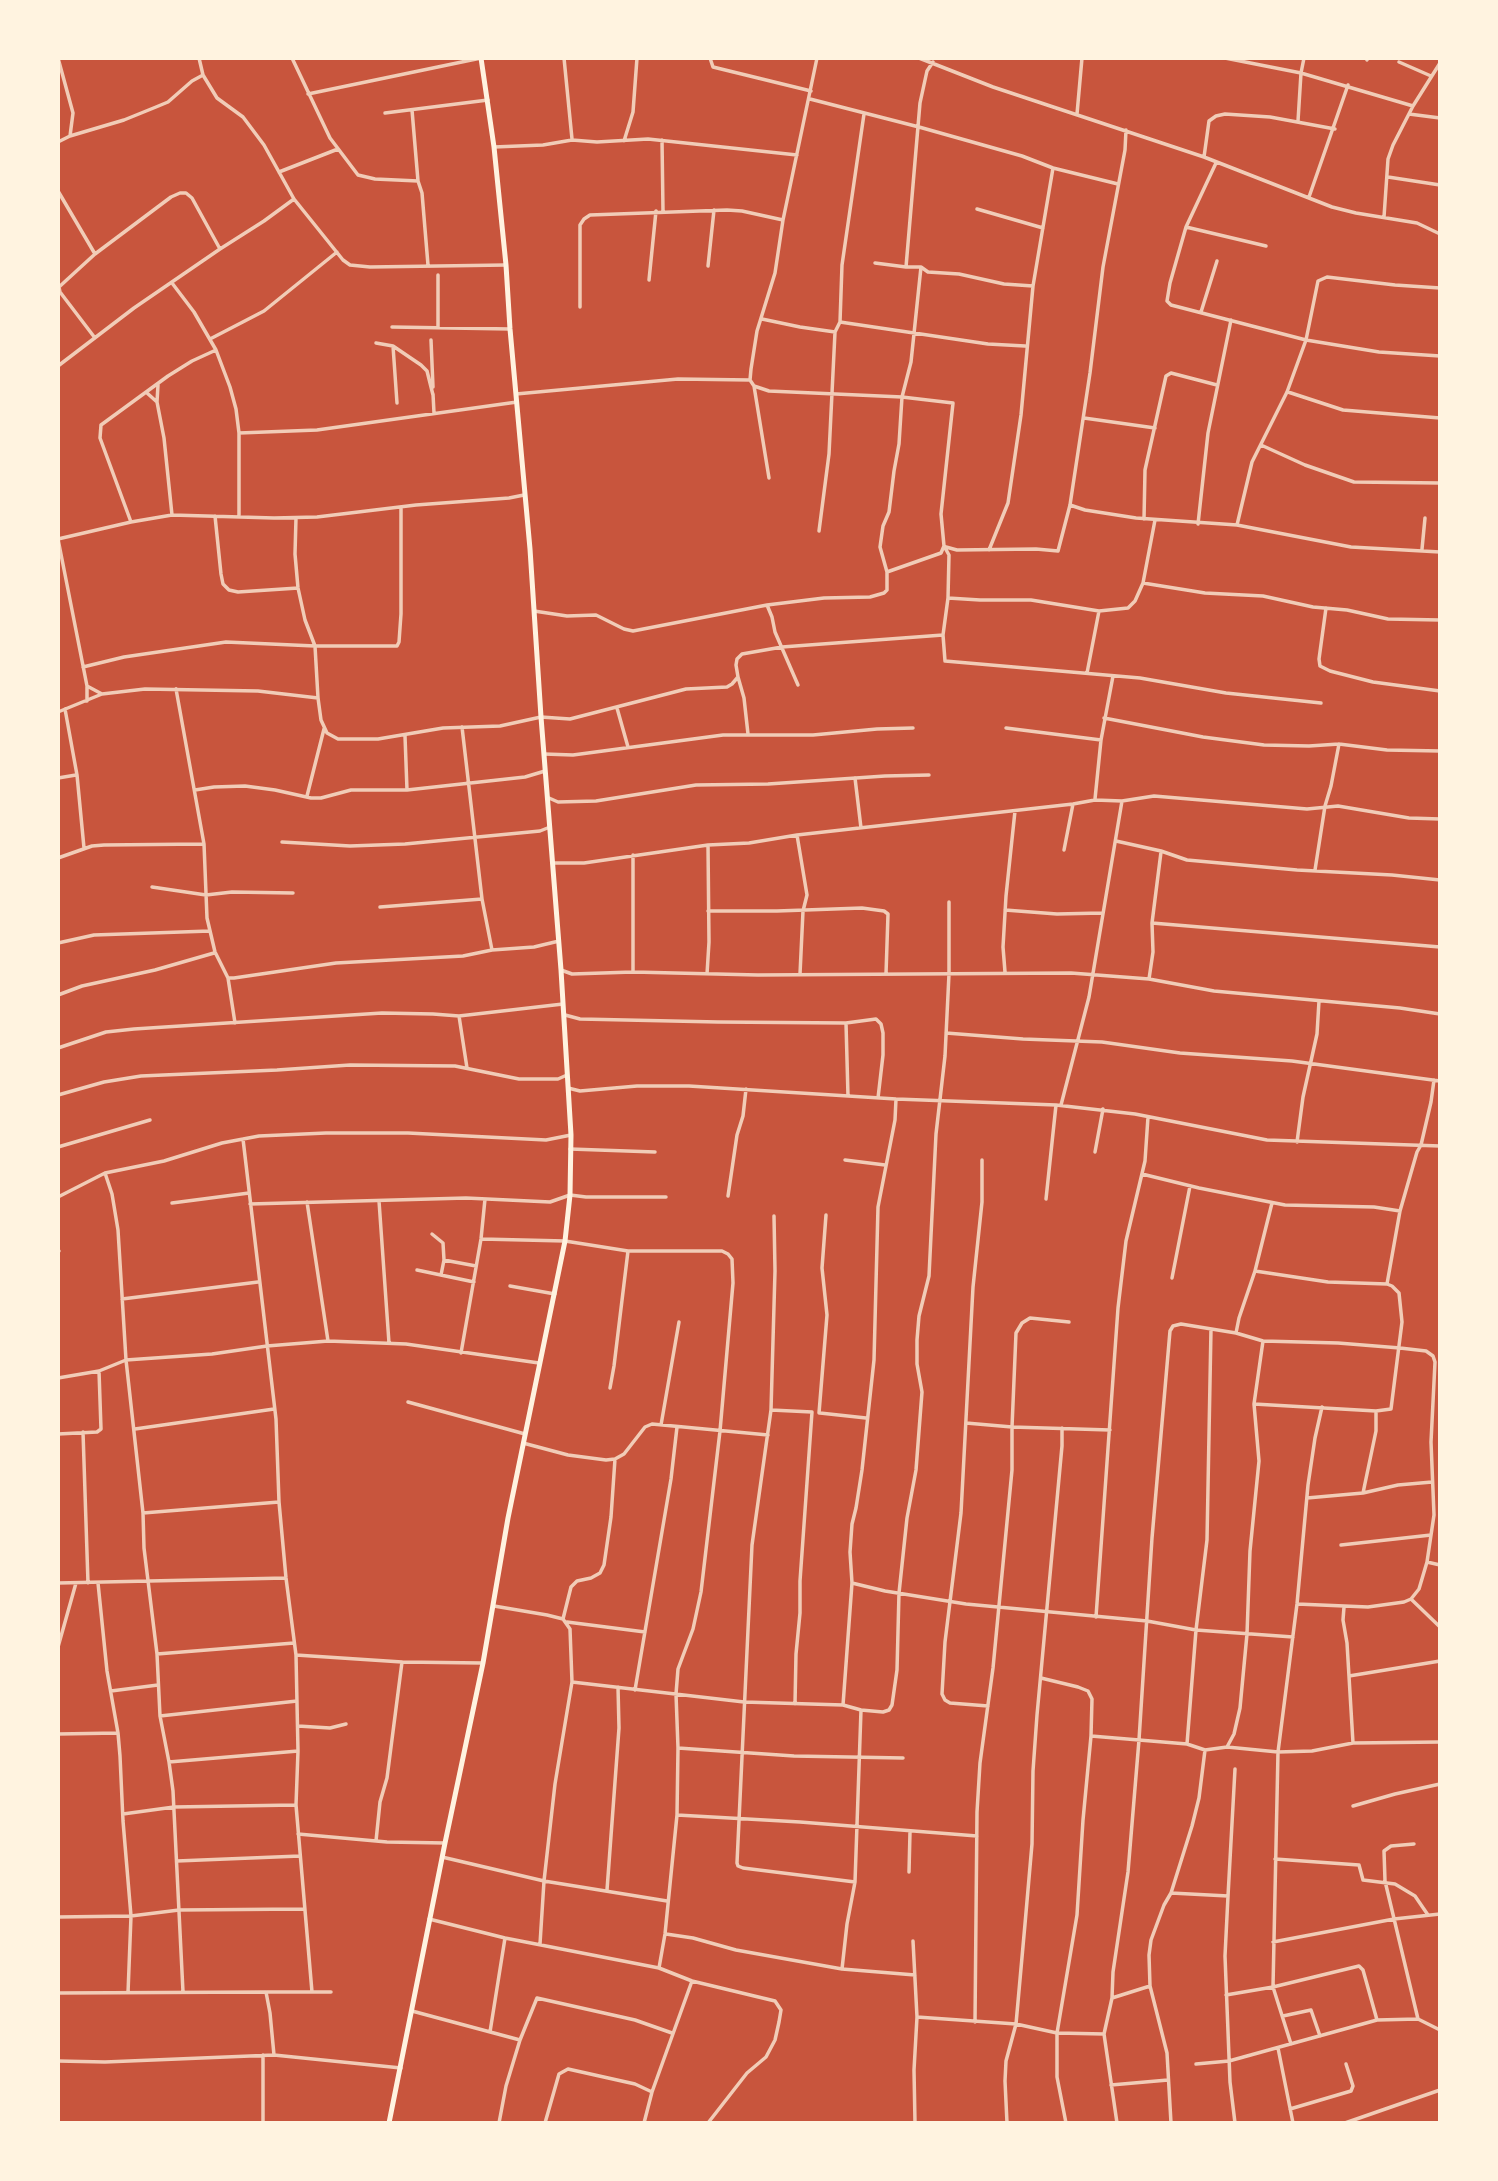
<!DOCTYPE html>
<style>
body{margin:0}
#map{position:relative;width:1498px;height:2181px;overflow:hidden;background:#c8553d;font-family:Jost,sans-serif}
canvas{display:block}
.frame{position:absolute;inset:0;border:60px solid #fff3e0;pointer-events:none}
</style>
<div id="map">
<canvas width="1498" height="2181"></canvas>
<div class="frame"></div>
</div>
<script>
const c = document.querySelector('canvas').getContext('2d');
c.lineJoin = 'round';
function poly(rows) {
  const path = new Path2D();
  for (const r of rows) {
    path.moveTo(r[0], r[1]);
    for (let i = 2; i < r.length; i += 2) path.lineTo(r[i], r[i + 1]);
  }
  return path;
}
function trace(path, color, width, dash) {
  c.strokeStyle = color;
  c.lineWidth = width;
  c.lineCap = dash ? 'butt' : 'round';
  c.setLineDash(dash || []);
  c.stroke(path);
}
const minor = poly([
 [58,58,73,113,70,136],
 [199,58,203,75,217,98,243,117,264,145,294,199,343,260,350,265,370,267,506,265],
 [292,58,330,138,358,175,375,179,418,181,422,193,428,265],
 [564,58,572,139],
 [710,58,713,67,811,91],
 [919,58,993,87,1204,157,1332,207,1356,213,1417,223,1440,234],
 [1225,58,1301,73,1413,106],
 [1366,58,1367,60],
 [933,62,927,71,920,103,906,267,921,267,928,272,959,274,1004,284,1033,286],
 [1399,62,1431,76],
 [308,94,481,58],
 [810,99,919,127,1022,156,1053,168,1118,184],
 [412,110,418,181],
 [385,113,488,100],
 [1077,114,1082,58],
 [1409,114,1440,118],
 [1298,121,1301,73,1304,58],
 [662,140,663,211],
 [624,141,633,112,637,58],
 [58,142,70,136,124,120,156,107,168,102,192,81,203,75],
 [494,147,543,145,572,140,597,142,648,139,797,155],
 [1204,157,1209,121,1216,116,1225,114,1270,117,1335,129],
 [1216,163,1186,227,1170,283,1167,301,1171,305,1306,340,1379,352,1440,356],
 [279,172,338,149],
 [1388,177,1440,185],
 [58,191,95,254],
 [1309,197,1348,85],
 [977,209,1043,228],
 [1384,217,1388,159,1393,145,1413,106,1440,63],
 [1186,227,1266,246],
 [875,263,906,267],
 [708,266,714,210],
 [438,275,438,328],
 [649,280,656,211],
 [172,283,194,312,216,350,230,387,236,409,239,433,239,515],
 [580,307,580,225,584,219,590,215,727,210,742,211,783,220],
 [1201,312,1217,261],
 [762,319,800,327,835,332],
 [840,322,988,344,1025,346],
 [392,327,510,329],
 [95,338,60,292,59,287,95,254,171,197,180,193,186,193,192,198,220,249],
 [210,339,264,311,337,252],
 [431,340,433,387],
 [376,343,393,346,421,365,427,371,433,395],
 [393,346,397,403],
 [58,366,134,308,220,249,264,221,294,199],
 [158,385,157,402,164,438,172,515],
 [754,386,769,391,902,397,953,403,941,514,944,546,949,555,948,598,943,635,945,661,1140,678,1226,693,1321,703],
 [1288,392,1343,410,1440,418],
 [147,393,157,402],
 [433,394,434,413],
 [516,394,678,379,750,380],
 [1084,418,1155,428],
 [239,433,317,430,517,402],
 [1261,445,1305,465,1354,482,1440,483],
 [769,478,754,386,750,380,751,369,757,331,775,273,783,220,817,58],
 [1070,505,1085,510,1136,518,1237,525,1351,547,1440,552],
 [215,516,221,574,223,584,229,590,238,592,298,588],
 [296,518,295,554,298,588,305,620,315,646,318,698,321,720,327,733,338,739,378,739,443,728,500,726,541,717,570,719,686,689,727,687,732,684,738,677,736,665,737,659,742,654,782,647,943,635],
 [1144,519,1145,470,1166,376,1171,373,1217,385],
 [131,522,100,438,101,425,168,376,192,361,216,350],
 [1198,524,1208,433,1231,320],
 [1237,525,1252,462,1287,392,1306,340,1318,281,1327,277,1395,285,1440,288],
 [819,531,829,454,835,332,840,322,842,265,864,114],
 [58,539,131,522,172,515,274,518,317,517,416,505,509,498,524,495],
 [58,539,87,686,87,701],
 [946,547,957,550,1036,549,1058,551,1070,505,1090,373,1103,267,1125,150,1126,130],
 [1422,549,1425,518],
 [989,550,1008,503,1021,415,1033,286,1053,168],
 [887,572,880,547,883,526,889,512,894,471,899,444,902,397,911,362,921,267],
 [1143,583,1205,593,1263,596,1313,607,1347,610,1388,619,1440,620],
 [948,598,980,600,1031,600,1099,611,1128,608,1135,601,1143,583,1155,520],
 [767,605,772,617,775,632,798,685],
 [1326,608,1319,659,1320,666,1330,671,1373,682,1440,691],
 [534,611,567,616,596,615,624,629,633,631,767,605,824,598,870,597,884,593,887,590,887,572,941,553,944,546],
 [83,667,124,657,226,642,315,646,397,646,399,642,401,614,401,507],
 [1087,673,1099,611],
 [738,677,744,698,748,734],
 [87,686,102,694],
 [176,689,204,844,207,918,215,952,228,978,235,1023],
 [617,708,628,747],
 [65,709,77,775,84,848],
 [58,712,102,694,145,689,258,691,318,698],
 [1104,718,1203,737,1264,745,1309,746,1339,744,1387,750,1440,751],
 [462,727,482,899,492,950],
 [1006,728,1101,740],
 [405,736,407,790],
 [544,754,573,755,723,735,813,735,877,729,913,728],
 [58,778,76,775],
 [855,778,861,828],
 [195,790,214,787,245,786,275,790,311,798,321,798,351,790,407,790,525,777,545,771],
 [307,796,324,729],
 [549,798,558,802,596,801,696,785,768,784,885,776,929,775],
 [1095,799,1101,740,1113,676],
 [797,835,807,895,803,911,800,974],
 [1116,841,1161,851,1187,860,1297,870,1392,875,1440,880],
 [282,842,350,846,405,844,540,831,550,827],
 [1064,850,1073,804],
 [58,858,92,846,104,845,204,844],
 [552,863,584,863,708,845,749,843,797,835,1073,804,1095,800,1122,801,1154,796,1307,809,1338,806,1409,818,1440,819],
 [1315,870,1325,806,1331,786,1339,744],
 [152,887,206,895,232,892,293,893],
 [380,907,482,899],
 [1005,910,1057,914,1102,913],
 [708,911,777,911,862,908,884,911,888,914,886,974],
 [1152,923,1161,852],
 [58,943,94,935,210,931],
 [561,970,572,974,633,972,758,975,1071,973,1149,979,1153,952,1152,923,1440,947],
 [633,972,633,855],
 [1005,972,1003,947,1006,896,1015,811],
 [707,974,709,942,708,845],
 [228,978,234,978,336,963,463,956,492,950,534,947,559,941],
 [1149,979,1214,991,1400,1008,1440,1014],
 [58,995,82,986,155,970,214,953],
 [565,1015,580,1019,718,1022,846,1023,876,1019,881,1024,883,1033,883,1055,878,1098],
 [459,1016,467,1068],
 [846,1023,848,1096],
 [946,1033,1023,1039,1102,1042,1180,1053,1292,1061,1440,1081],
 [58,1048,106,1032,134,1029,382,1013,433,1014,459,1016,563,1004],
 [568,1088,580,1091,637,1086,689,1086,896,1099,1056,1105,1135,1114,1267,1140,1440,1146],
 [58,1095,104,1082,141,1076,277,1070,350,1065,455,1066,519,1079,558,1079,567,1075],
 [1061,1105,1089,997,1122,801],
 [243,1139,276,1419,279,1502,286,1578,296,1655,298,1751,296,1805,312,1992],
 [1297,1142,1303,1097,1317,1034,1319,1001],
 [58,1147,150,1120],
 [570,1149,655,1152],
 [1095,1152,1103,1109],
 [845,1160,885,1165],
 [982,1160,982,1202,973,1287,961,1513,945,1642,942,1694,945,1700,950,1703,988,1706],
 [105,1173,112,1194,118,1230,126,1360,143,1513,144,1548,157,1654,160,1716,169,1762,173,1791,183,1992],
 [1142,1174,1199,1188,1285,1205,1374,1207,1400,1211],
 [728,1196,737,1135,743,1116,746,1089],
 [58,1197,105,1173,164,1161,222,1143,259,1136,326,1133,408,1133,546,1140,571,1135],
 [1046,1199,1056,1105],
 [379,1201,389,1343],
 [307,1202,328,1341],
 [172,1203,249,1193],
 [250,1204,466,1198,550,1202,570,1195,586,1197,666,1197],
 [774,1216,775,1271,771,1410,752,1545,737,1863,738,1866,743,1868,855,1882],
 [432,1234,443,1243,444,1260,441,1275],
 [481,1239,565,1241,628,1251,722,1251,728,1254,732,1259,733,1283,720,1431,701,1592,693,1629,678,1669,676,1694,678,1748,677,1815,665,1934,659,1968],
 [58,1252,59,1251],
 [444,1260,476,1266],
 [417,1270,474,1282],
 [1255,1271,1272,1203],
 [1172,1278,1190,1186],
 [1387,1284,1400,1211,1417,1152,1421,1145,1431,1102,1434,1080],
 [510,1286,555,1294],
 [122,1299,258,1282],
 [1236,1333,1239,1318,1255,1271,1328,1282,1387,1284,1392,1286,1399,1293,1402,1322,1391,1409,1376,1411,1254,1404],
 [461,1353,481,1239,485,1199],
 [58,1378,99,1371,126,1360,212,1354,267,1346,328,1341,406,1344,539,1363],
 [610,1388,614,1366,628,1251],
 [408,1402,525,1434],
 [771,1410,812,1412],
 [819,1413,827,1315,822,1268,826,1215],
 [820,1413,866,1418],
 [966,1423,1012,1427,1110,1430],
 [661,1425,679,1322],
 [135,1429,274,1409],
 [83,1432,88,1583],
 [58,1434,97,1432,101,1429,99,1371],
 [523,1443,568,1455,606,1460,615,1459,624,1454,645,1427,652,1424,768,1435],
 [1363,1493,1376,1431,1376,1411],
 [1307,1498,1363,1493,1398,1485,1432,1482],
 [143,1513,279,1502],
 [1341,1545,1431,1535],
 [1427,1562,1440,1565],
 [58,1583,286,1578],
 [98,1583,107,1671,118,1733,120,1756,123,1821,131,1916,128,1993],
 [852,1583,885,1591,966,1604,1147,1621,1196,1630,1293,1637],
 [1411,1599,1440,1627],
 [494,1606,547,1615,563,1619,570,1629,572,1682,555,1784,544,1881,540,1944],
 [1344,1607,1343,1620,1347,1643,1353,1743],
 [1096,1617,1118,1308,1126,1241,1145,1161,1148,1117],
 [563,1619,571,1587,577,1581,591,1578,600,1573,604,1565,611,1517,615,1459],
 [567,1622,645,1632],
 [58,1647,76,1583],
 [157,1654,294,1643],
 [296,1655,402,1662,482,1663],
 [1349,1676,1440,1661],
 [1041,1678,1078,1687,1088,1691,1092,1699,1091,1736,1083,1820,1077,1915,1057,2033,1057,2077,1066,2123],
 [572,1682,744,1702,843,1705,861,1710,883,1712,889,1710,892,1705,897,1670,899,1593,907,1518,916,1470,922,1392,917,1364,917,1340,919,1316,929,1276,936,1134,945,1056,949,974,949,902],
 [635,1690,671,1479,677,1427],
 [111,1691,158,1685],
 [795,1704,796,1654,800,1613,800,1581,812,1412],
 [843,1705,852,1583,850,1552,852,1524,856,1508,862,1470,874,1360,878,1207,895,1120,896,1099],
 [160,1716,297,1701],
 [298,1726,330,1728,346,1724],
 [58,1734,118,1733],
 [1091,1736,1187,1744,1205,1750,1227,1747,1278,1752,1312,1751,1353,1743,1440,1742],
 [1187,1744,1196,1630,1207,1540,1211,1329],
 [1227,1747,1234,1734,1240,1708,1247,1634,1250,1551,1259,1461,1254,1404,1263,1341],
 [678,1748,794,1756,903,1758],
 [169,1762,298,1751],
 [1353,1806,1395,1794,1440,1784],
 [123,1814,174,1807,295,1805],
 [677,1815,800,1822,977,1836],
 [298,1834,387,1842,445,1843],
 [376,1841,380,1802,387,1778,402,1662],
 [1414,1844,1391,1846,1384,1851,1385,1881,1418,2019],
 [442,1857,544,1881,667,1901],
 [1275,1859,1359,1865,1363,1880,1395,1884,1415,1896,1428,1915],
 [177,1861,300,1856],
 [909,1872,910,1832],
 [607,1890,619,1728,618,1687],
 [1171,1893,1228,1896,1225,1956,1230,2082,1235,2123],
 [1228,1896,1235,1769],
 [58,1917,131,1916,179,1910,304,1909],
 [429,1919,505,1938,659,1968,692,1981,775,2001,781,2010,779,2022,775,2040,766,2057,747,2073,708,2123],
 [666,1934,693,1938,736,1950,842,1969,915,1975],
 [913,1941,917,2017,914,2070,915,2123],
 [1273,1942,1394,1919,1440,1914],
 [842,1969,847,1924,855,1882,861,1710],
 [267,1992,331,1992],
 [58,1993,266,1992,270,2013,274,2055],
 [1226,1995,1273,1987,1359,1966,1363,1970,1377,2020],
 [1112,1998,1150,1986],
 [412,2011,520,2040],
 [1283,2016,1311,2010,1320,2036],
 [917,2017,1016,2024,1057,2033,1104,2034],
 [975,2022,977,1812,980,1763,993,1668,1012,1470,1012,1427,1016,1333,1022,1323,1030,1318,1069,1322],
 [490,2032,505,1938],
 [1291,2044,1273,1987,1278,1752,1297,1604,1308,1485,1315,1438,1322,1407],
 [1278,2048,1293,2123],
 [263,2055,263,2123],
 [58,2061,105,2062,274,2055,401,2068],
 [1196,2064,1229,2061,1377,2020,1418,2019,1440,2030],
 [1111,2085,1168,2080],
 [1290,2109,1351,2091,1353,2086,1346,2064],
 [499,2123,506,2086,520,2040,537,1998,635,2020,672,2033],
 [545,2123,559,2074,568,2069,635,2084,652,2092],
 [644,2123,652,2092,692,1981],
 [1007,2123,1005,2081,1006,2061,1016,2024,1025,1924,1032,1844,1033,1771,1037,1715,1062,1446,1062,1428],
 [1117,2123,1104,2034,1112,1998,1113,1972,1128,1872,1139,1740,1152,1538,1170,1331,1173,1326,1181,1324,1236,1333,1263,1341,1338,1343,1400,1348,1426,1351,1433,1356,1435,1362,1431,1442,1434,1515,1427,1562,1419,1589,1411,1599,1404,1602,1368,1607,1297,1604],
 [1171,2123,1167,2053,1150,1986,1149,1955,1151,1940,1164,1905,1171,1893,1192,1826,1199,1798,1205,1750],
 [1345,2123,1440,2090]
]);
const secondary = poly([
 [389,2123,445,1843,483,1663,508,1518,565,1241,570,1195,571,1135,561,970,541,717,530,549,510,329,506,265,494,147,481,58]
]);
trace(minor, '#f1ccb7', 3.5);
trace(secondary, '#fff3e0', 5);
</script>
